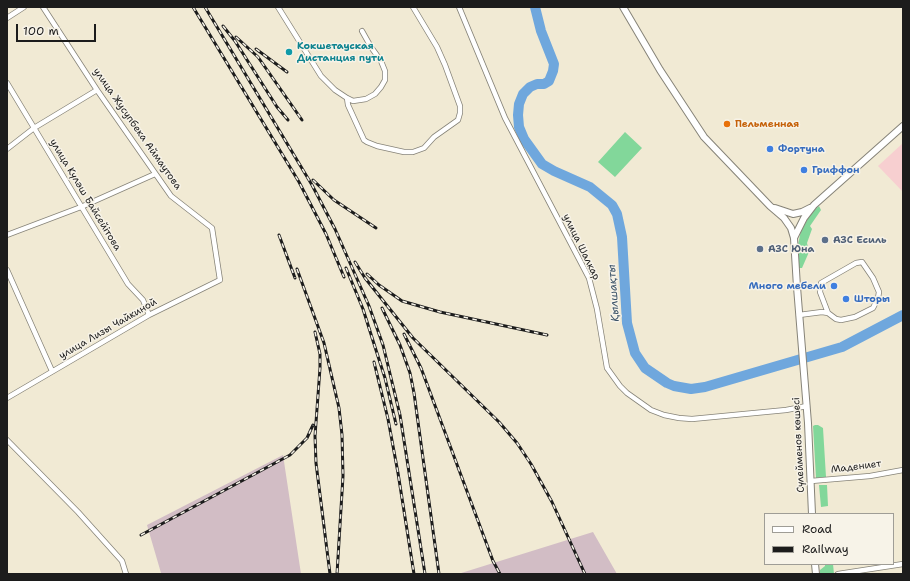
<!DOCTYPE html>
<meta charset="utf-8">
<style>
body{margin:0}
#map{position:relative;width:910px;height:581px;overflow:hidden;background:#f1ead4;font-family:"Shantell Sans",sans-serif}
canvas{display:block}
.frame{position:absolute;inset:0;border:8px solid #1c1c1c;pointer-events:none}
.legend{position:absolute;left:764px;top:513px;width:130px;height:52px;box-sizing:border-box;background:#f7f3e8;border:1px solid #9f9d96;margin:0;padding:5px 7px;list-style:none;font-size:12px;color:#1c1c1c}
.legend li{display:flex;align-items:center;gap:8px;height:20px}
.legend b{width:20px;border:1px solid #9f9d96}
.scale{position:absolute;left:16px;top:24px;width:80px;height:18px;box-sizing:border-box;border:2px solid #1c1c1c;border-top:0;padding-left:5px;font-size:12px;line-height:14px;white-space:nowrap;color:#1c1c1c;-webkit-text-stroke:3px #f7f3e8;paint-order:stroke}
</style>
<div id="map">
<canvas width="910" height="581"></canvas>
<div class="frame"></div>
<ul class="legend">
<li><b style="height:5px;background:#fff"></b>Road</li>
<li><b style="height:5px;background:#1c1c1c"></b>Railway</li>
</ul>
<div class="scale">100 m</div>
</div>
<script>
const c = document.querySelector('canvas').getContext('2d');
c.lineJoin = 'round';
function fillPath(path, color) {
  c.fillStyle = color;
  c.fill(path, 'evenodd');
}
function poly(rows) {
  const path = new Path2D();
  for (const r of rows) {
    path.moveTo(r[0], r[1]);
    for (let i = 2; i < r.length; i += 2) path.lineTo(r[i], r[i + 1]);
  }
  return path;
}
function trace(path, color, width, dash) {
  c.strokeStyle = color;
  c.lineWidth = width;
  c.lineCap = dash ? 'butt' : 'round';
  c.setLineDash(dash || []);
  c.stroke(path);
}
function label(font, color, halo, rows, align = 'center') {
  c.font = font + ' "Shantell Sans",sans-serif';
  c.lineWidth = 3;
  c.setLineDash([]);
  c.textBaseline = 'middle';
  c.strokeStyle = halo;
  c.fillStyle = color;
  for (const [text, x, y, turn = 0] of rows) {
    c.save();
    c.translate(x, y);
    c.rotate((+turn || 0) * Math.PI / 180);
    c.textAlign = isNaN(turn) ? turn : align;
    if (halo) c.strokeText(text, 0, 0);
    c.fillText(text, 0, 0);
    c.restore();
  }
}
const built = poly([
 [903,143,903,192,878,166]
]);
const industrial = poly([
 [283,455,301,574,183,574,161,573,147,525],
 [593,532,617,574,458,574]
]);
const green = poly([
 [625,132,642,148,615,177,598,162],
 [819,206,821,210,810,226,812,229,807,243,809,252,802,268,798,268,798,245,801,230,812,212],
 [815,425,818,425,823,428,826,477,816,478,813,426],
 [819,485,827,485,828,506,821,507],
 [825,564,833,564,834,574,820,574,820,570,825,566]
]);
const river = poly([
 [535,7,541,31,554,64,553,71,549,81,544,84,537,84,530,87,523,94,519,104,518,115,519,127,524,139,542,164,554,171,590,187,612,205,617,214,622,237,627,323,635,353,645,368,667,383,674,386,691,389,705,387,842,347,903,315]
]);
const street = poly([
 [278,7,321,76,335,90,347,98,353,101,366,99,375,94,381,87,385,80,385,71,381,61,371,47,362,31],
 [459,7,505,118,589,278,597,309,607,368,620,386,627,393,651,410,664,415,679,418,692,419,786,410,807,406],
 [7,18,24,7],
 [7,83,128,284,143,300,149,315],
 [347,98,348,105,364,140,367,142,377,146,404,152,413,152,424,148,434,137,458,120,460,113,460,106,445,65,437,47,413,7],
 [7,149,34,128,97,90],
 [7,235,81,207,155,174],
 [7,270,52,371],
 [799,315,822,312,828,313,836,319,841,320,855,317,873,308,878,298,879,292,873,278,862,262,856,263,821,283,820,292,828,313],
 [7,398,149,315,220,280,212,228,171,196,97,90,43,7],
 [7,440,78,512,122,561,126,574],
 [811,481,870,476,903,470],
 [838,574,903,564]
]);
const secondary = poly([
 [623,7,660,70,704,137,770,206,784,218,791,228,794,238,797,287,808,423,812,514],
 [775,208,793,214,802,212,810,208],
 [794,238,804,218,814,205,903,126],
 [815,564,816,574]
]);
const rail = poly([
 [193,7,299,182,326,234,344,277],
 [205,7,312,185,335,229,369,306,383,345,400,415,425,574],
 [223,26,235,41,277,107,288,120],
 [236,37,258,57,302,120],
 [256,49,287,72],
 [313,180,334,200,376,228],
 [279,235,295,278],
 [355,262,365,278,413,338,499,422,517,443,531,464,552,502,585,574],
 [346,268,363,309,375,347,385,378,396,424],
 [297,269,324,343,339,408,342,435,343,476,337,574],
 [367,274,379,285,402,301,440,312,547,335],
 [382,308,400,345,410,373,414,393,439,574],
 [315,332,320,354,320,368,315,436,316,463,330,574],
 [404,334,421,368,493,561,500,574],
 [374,362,388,419,398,473,414,574],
 [141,535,290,455,307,438,313,425]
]);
const markers = [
 [289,52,4,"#0f9aa8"],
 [727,124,4,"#e8710a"],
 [770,149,4,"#3f7fe0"],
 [804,170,4,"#3f7fe0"],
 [825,240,4,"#5c6f8a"],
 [760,249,4,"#5c6f8a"],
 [834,286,4,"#3f7fe0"],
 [846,299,4,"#3f7fe0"]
];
const cultureNames = [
 ["Кокшетауская",297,46],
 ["Дистанция пути",297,58]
];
const foodNames = [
 ["Пельменная",735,124]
];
const streetNames = [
 ["улица Жусупбека Аймаутова",137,129,55],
 ["улица Күләш Байсейітова",85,195,59],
 ["улица Шалкар",581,247,64],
 ["улица Лизы Чайкиной",108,329,-30],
 ["Сүлейменов көшесі",799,445,-93],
 ["Мадениет",856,467,-7]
];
const shopNames = [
 ["Фортуна",778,149],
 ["Гриффон",812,170],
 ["Много мебели",826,286,"right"],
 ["Шторы",854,299]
];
const serviceNames = [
 ["АЗС Есиль",833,240],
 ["АЗС Юна",768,249]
];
const waterNames = [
 ["Қылшақты",614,293,-94]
];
fillPath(built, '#f7cfd0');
fillPath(industrial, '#d2bdc5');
fillPath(green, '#82d79a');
trace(river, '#6fa7dd', 10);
trace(street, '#868378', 6);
trace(secondary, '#868378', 8);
trace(street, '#fff', 4.5);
trace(secondary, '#fff', 6);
trace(rail, '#1c1c1c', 3);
trace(rail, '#f7f3e8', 1.5, [4.5]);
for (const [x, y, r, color] of markers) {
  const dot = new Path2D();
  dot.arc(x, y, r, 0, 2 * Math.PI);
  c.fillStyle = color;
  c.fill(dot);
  trace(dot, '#f7f3e8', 1.5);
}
label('bold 10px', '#0d838f', '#f7f3e8', cultureNames, 'left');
label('bold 10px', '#c56008', '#f7f3e8', foodNames, 'left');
label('10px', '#1c1c1c', '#f7f3e8', streetNames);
label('bold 10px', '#366cbe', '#f7f3e8', shopNames, 'left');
label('bold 10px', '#4e5e75', '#f7f3e8', serviceNames, 'left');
label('italic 11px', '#3d5469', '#f7f3e8', waterNames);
</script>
